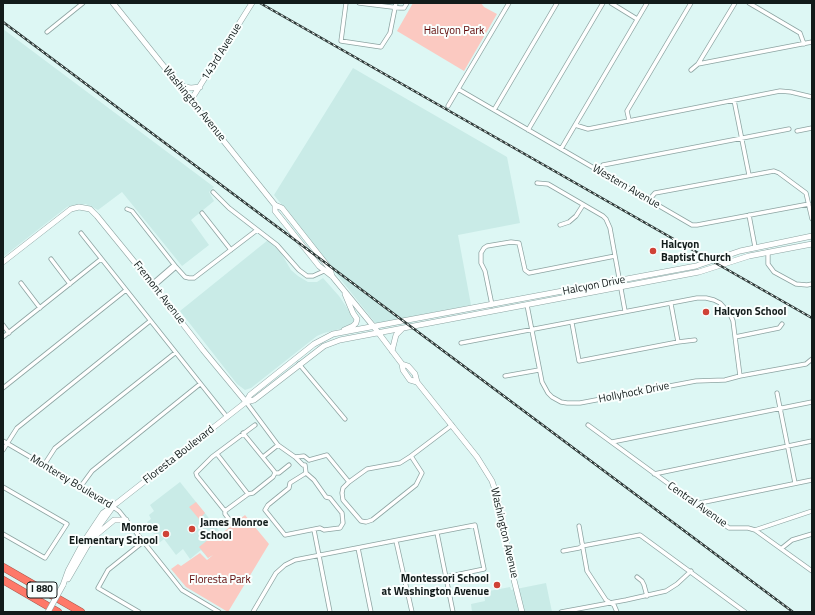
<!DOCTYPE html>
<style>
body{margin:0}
#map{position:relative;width:815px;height:615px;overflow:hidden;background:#ddf7f4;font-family:"Titillium Web",sans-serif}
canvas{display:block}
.frame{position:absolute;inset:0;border:4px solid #121b1a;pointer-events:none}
</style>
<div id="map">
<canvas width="815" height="615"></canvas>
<div class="frame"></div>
</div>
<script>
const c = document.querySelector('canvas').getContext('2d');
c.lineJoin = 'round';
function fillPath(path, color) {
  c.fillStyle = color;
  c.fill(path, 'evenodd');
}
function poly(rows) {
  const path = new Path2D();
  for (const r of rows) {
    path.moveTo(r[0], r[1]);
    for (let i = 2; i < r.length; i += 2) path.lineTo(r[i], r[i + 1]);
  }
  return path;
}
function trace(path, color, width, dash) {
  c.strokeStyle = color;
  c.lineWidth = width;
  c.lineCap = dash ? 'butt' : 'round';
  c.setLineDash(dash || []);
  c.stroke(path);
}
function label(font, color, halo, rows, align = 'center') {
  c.font = font + ' "Titillium Web",sans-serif';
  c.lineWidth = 4;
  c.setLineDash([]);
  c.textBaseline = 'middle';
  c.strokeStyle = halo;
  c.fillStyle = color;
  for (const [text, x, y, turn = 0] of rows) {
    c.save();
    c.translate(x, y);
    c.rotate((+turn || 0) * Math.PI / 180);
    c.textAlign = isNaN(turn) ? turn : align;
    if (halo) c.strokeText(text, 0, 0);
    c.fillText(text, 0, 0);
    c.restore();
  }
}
const built = poly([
 [3,29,214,187,209,192,214,201,191,220,209,245,182,266,122,192,98,210,86,204,73,205,67,207,3,257],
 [353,68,507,157,520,223,458,235,471,305,376,324,274,195],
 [268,240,281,253,291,270,298,276,308,282,317,282,323,278,339,296,352,315,354,319,353,324,348,327,324,333,317,336,251,388,245,390,237,384,180,311],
 [180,482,228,542,208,558,201,550,190,559,183,549,176,555,164,539,159,543,156,539,157,538,148,526,149,525,147,522,151,519,149,515,154,511,150,505],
 [546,583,552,612,472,612,471,604,485,601,484,592,510,587,511,590]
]);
const green = poly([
 [413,3,481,3,484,7,497,14,464,71,397,31],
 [196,502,205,513,199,519,189,507],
 [245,515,269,544,228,612,186,587,171,569,178,564,181,566,200,553,207,560,213,555,208,558,199,547,219,531,221,534]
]);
const street = poly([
 [346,3,341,41,381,47,390,33,396,3],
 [359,3,400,8,404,8,407,3],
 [611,3,637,19],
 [749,3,800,33,804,44],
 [47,32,83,3],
 [698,64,812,42],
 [691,70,698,64,735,3],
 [458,89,692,225,697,225,809,204],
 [734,100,749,175],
 [448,106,509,3],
 [494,110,557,3],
 [629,120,627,111,691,3],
 [575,125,588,129,780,91,791,92,812,97],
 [528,130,603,3],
 [797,131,812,128],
 [561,149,647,3],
 [598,172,603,165,789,129],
 [537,183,548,184,603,216,606,219,610,228,625,311],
 [213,192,229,208,277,245,299,270,307,276,313,276,324,271,325,270],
 [649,200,655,193,774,171,779,173,806,193,812,219],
 [127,209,132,211,176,267,185,277,189,278,194,278,257,230],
 [202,213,231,250],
 [749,215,755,247],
 [560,225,569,222,576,216,583,205],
 [81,233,227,417],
 [768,252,768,264,774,272,796,284,807,285,812,284],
 [51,259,70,284],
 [21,283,40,308],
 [152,284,174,265],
 [154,286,176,267],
 [671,304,678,342],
 [492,305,485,271,481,263,481,253,484,248,487,246,511,242,519,243,525,270,529,273,615,256],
 [527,305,542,382,548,393,552,397,561,402,567,403,580,403,696,381,725,380,740,376,806,364,812,359],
 [572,323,579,361,678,342,695,340],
 [3,325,9,333],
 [3,337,101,259],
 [735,337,779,328,782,324],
 [461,343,697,298,706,298,714,300,720,303,730,314,733,321,740,376],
 [299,364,345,419],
 [505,376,539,370],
 [3,388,126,290],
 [777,393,795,483],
 [246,402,278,445,295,457],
 [588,425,729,528,748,528,755,530,812,571],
 [243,433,274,471,275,473],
 [3,441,97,496,119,511,182,590,219,612],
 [612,442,812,402],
 [3,450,17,428,150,321],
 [217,454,248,494],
 [411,456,422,473,416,485,372,520,366,522,361,521,343,500,342,493,343,488,349,482,367,469,400,463,411,456,452,425],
 [263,457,278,445],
 [309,460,327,455,349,482],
 [44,465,55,448,175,353],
 [305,465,306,473,314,480,326,497,330,498,342,513,343,523,340,528,324,530,320,528,285,535,265,510,268,505,289,488,290,483,306,473],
 [305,465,303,465,295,457,304,456,309,460],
 [654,474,812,441],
 [81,486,92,471,200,384],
 [3,487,67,524,45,558,3,534],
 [695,504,812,480],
 [225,511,248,494,253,493,273,477,275,473,279,473,289,465],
 [232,523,225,514,225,511,197,476,196,473,212,457,255,425],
 [579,526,587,571,606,600,614,605,617,612],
 [314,530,330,612],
 [755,530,812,511],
 [437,533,453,612],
 [396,541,412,612],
 [358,548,371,612],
 [782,548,792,540,812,534],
 [563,551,579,548,582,546,640,535,745,612],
 [637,577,642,581,644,585,647,596],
 [139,612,98,588,108,570,143,542],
 [253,612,276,573,285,565,295,560,475,525,484,569,446,577],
 [561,612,626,600,666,591,677,584,691,571]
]);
const secondary = poly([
 [113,3,275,205,282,208,330,269,332,276],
 [180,84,185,87,191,88,200,87],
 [191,100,252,3],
 [275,205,275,211,319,266,332,276,374,327,402,364,403,370,410,380,417,382],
 [3,262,71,209,79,207,90,209,97,216,141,270,203,350,246,402],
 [344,330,353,326,356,323,357,319,353,313,345,294],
 [392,351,396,335,402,329],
 [402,364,408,366,415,374,417,382,477,457,492,481,497,496,512,572,522,612],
 [246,402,250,395,314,344,333,334,696,266,740,251,812,236],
 [96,535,114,520,126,520],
 [68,579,97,529,112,508],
 [63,585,68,571,83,543,103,513,117,503,246,402,254,400,324,346,340,340,699,272,749,256,812,244]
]);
const highway = poly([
 [3,567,81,612],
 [3,580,58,612]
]);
const rail = poly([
 [260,3,812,318],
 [3,22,793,612]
]);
const secondaryBridge = poly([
 [48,612,63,585]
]);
const markers = [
 [653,251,4,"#cf4236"],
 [706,312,4,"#cf4236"],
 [192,529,4,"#cf4236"],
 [166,534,4,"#cf4236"],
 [497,585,4,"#cf4236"]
];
const shields = [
 [42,590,30]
];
const shieldNames = [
 ["I 880",42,590]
];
const parkNames = [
 ["Halcyon Park",454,31],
 ["Floresta Park",220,580]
];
const streetNames = [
 ["143rd Avenue",222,52,-58],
 ["Washington Avenue",194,104,51],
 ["Western Avenue",626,187,30],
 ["Halcyon Drive",594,286,-11],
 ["Fremont Avenue",159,293,52],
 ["Hollyhock Drive",634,393,-11],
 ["Floresta Boulevard",179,455,-38],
 ["Monterey Boulevard",71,482,31],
 ["Central Avenue",697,505,35],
 ["Washington Avenue",504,533,77]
];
const poiNames = [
 ["Halcyon",661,245],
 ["Baptist Church",661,258],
 ["Halcyon School",714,312],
 ["James Monroe",200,523],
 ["School",200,536],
 ["Monroe",158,528,"right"],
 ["Elementary School",158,541,"right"],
 ["Montessori School",489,579,"right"],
 ["at Washington Avenue",489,592,"right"]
];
fillPath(built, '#c9ebe7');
fillPath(green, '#fbc9c1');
trace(street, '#8da4a2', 5);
trace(secondary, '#8da4a2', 6);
trace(highway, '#ab584d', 8);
trace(street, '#fff', 3.5);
trace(secondary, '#fff', 5);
trace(highway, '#fe7969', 7);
trace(rail, '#2e3a38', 2.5);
trace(rail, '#fafffe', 1, [3]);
trace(secondaryBridge, '#8da4a2', 6, []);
trace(secondaryBridge, '#fff', 5);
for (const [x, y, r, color] of markers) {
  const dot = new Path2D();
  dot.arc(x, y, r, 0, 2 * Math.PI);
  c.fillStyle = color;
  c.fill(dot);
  trace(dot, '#fafffe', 1.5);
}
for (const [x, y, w] of shields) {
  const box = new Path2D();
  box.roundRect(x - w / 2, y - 8, w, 16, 3);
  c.fillStyle = '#fafffe';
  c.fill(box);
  trace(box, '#121b1a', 1);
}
label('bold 10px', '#121b1a', null, shieldNames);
label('11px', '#5d0504', '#fafffe', parkNames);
label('11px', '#121b1a', '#fafffe', streetNames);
label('bold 11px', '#121b1a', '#fafffe', poiNames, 'left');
</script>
